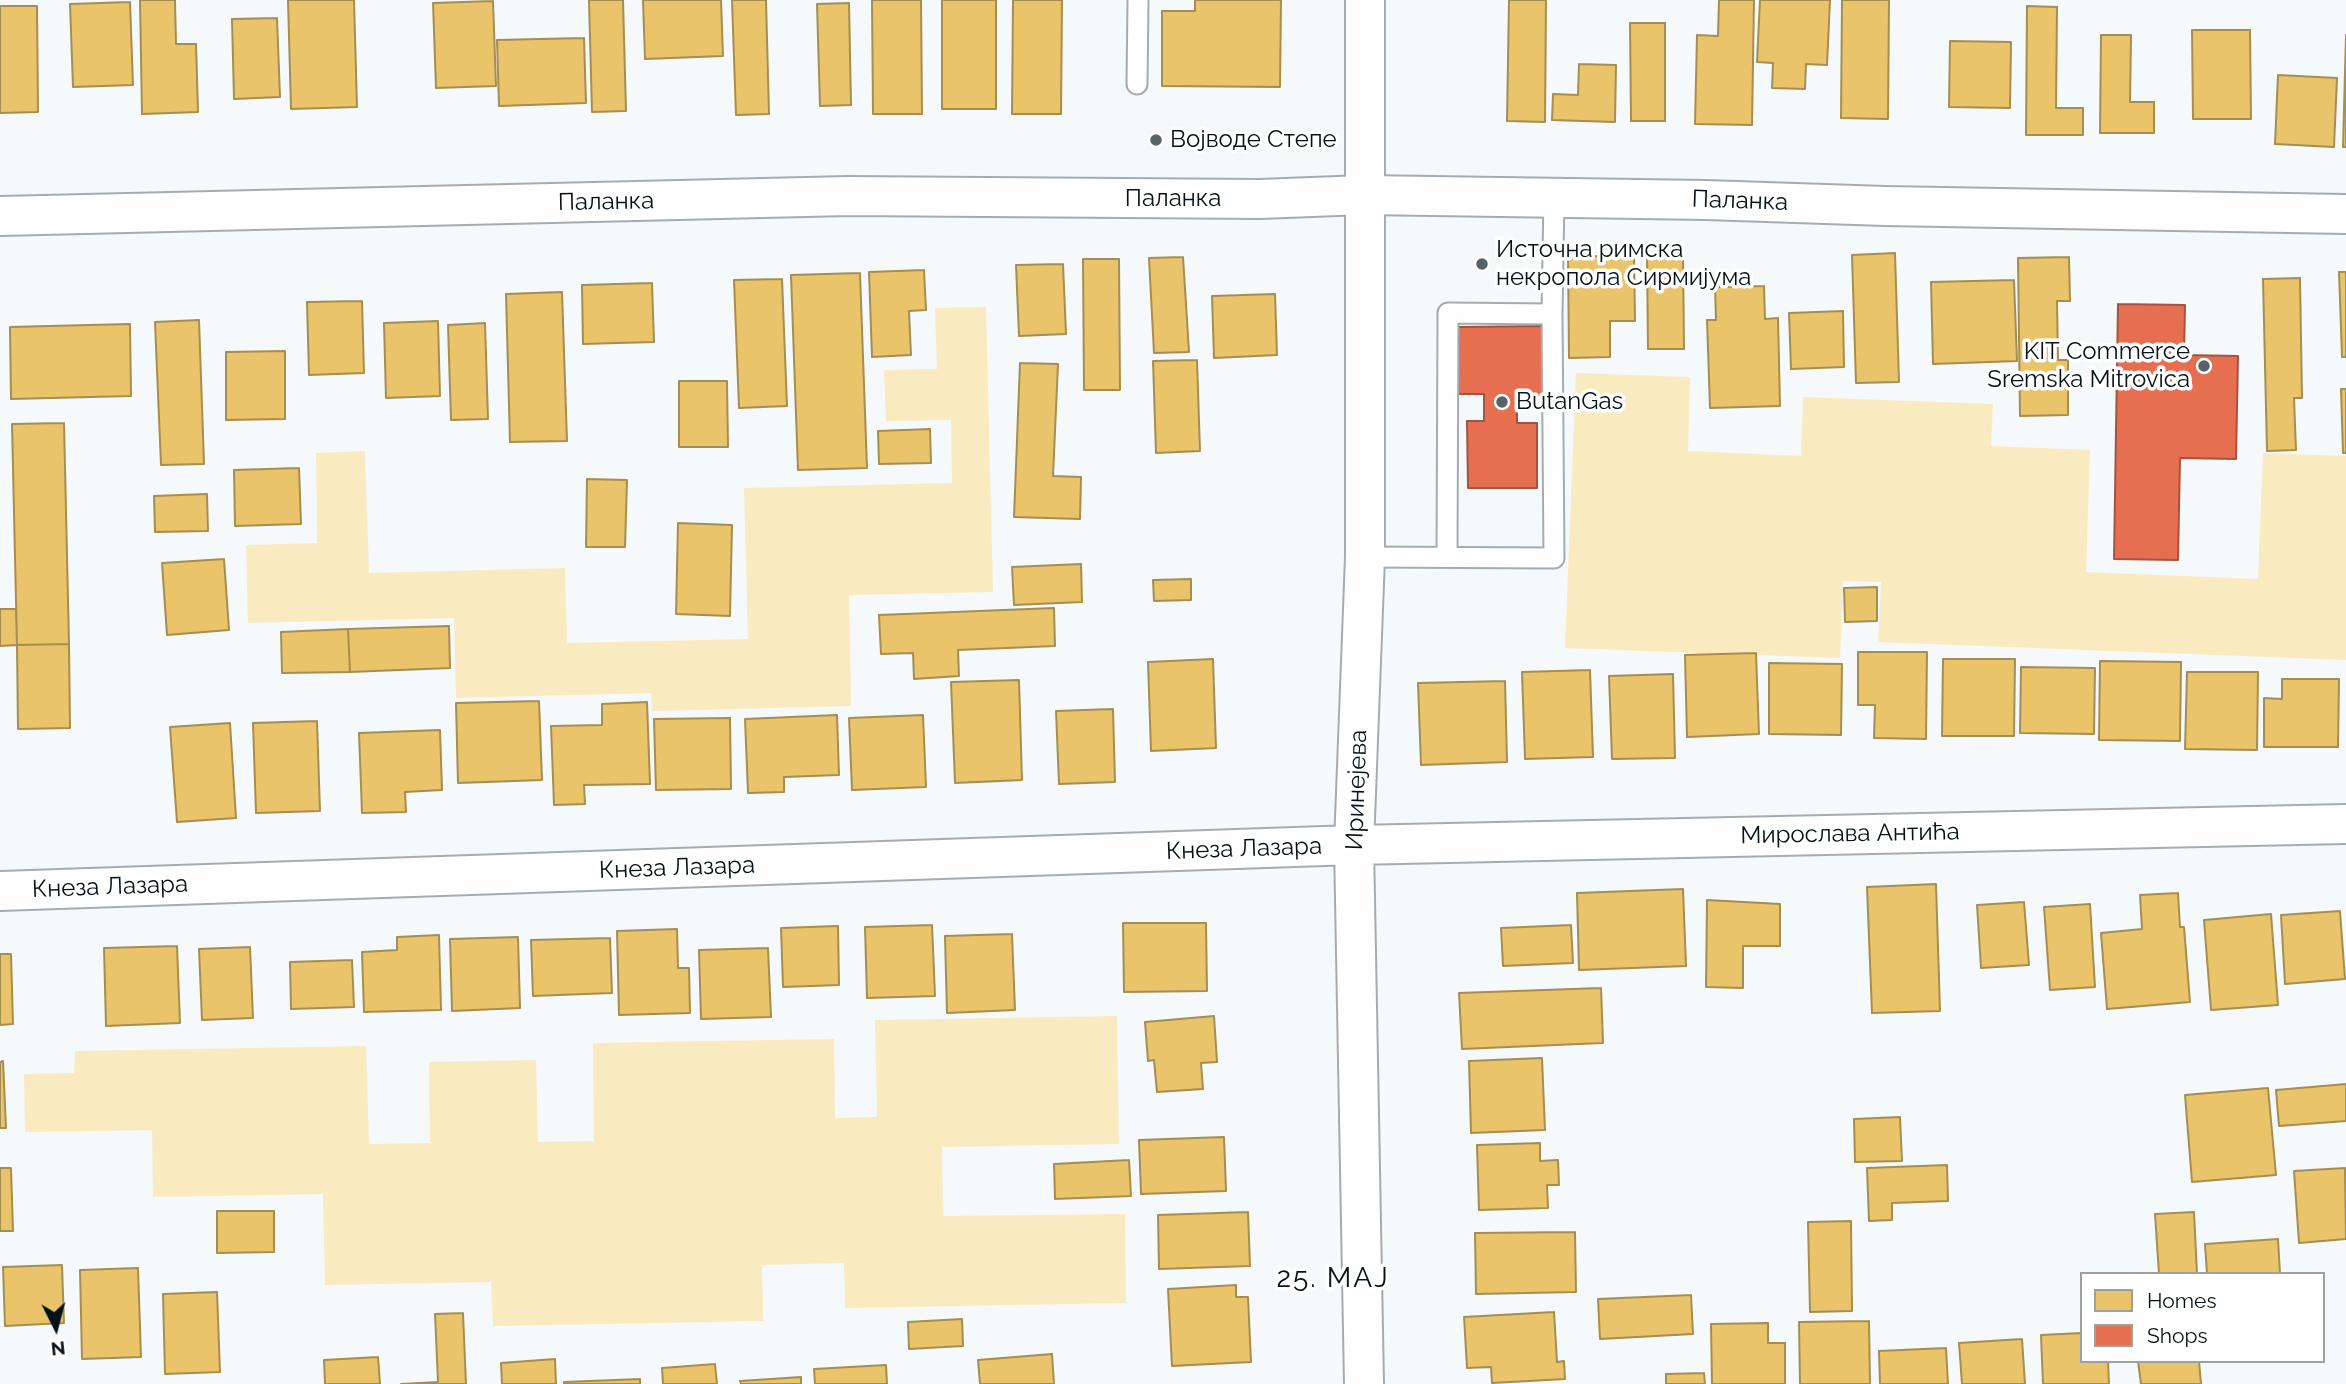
<!DOCTYPE html>
<meta charset="utf-8">
<style>
body{margin:0}
#map{position:relative;width:2346px;height:1384px;overflow:hidden;background:#f6f9fb;font-family:Raleway,sans-serif}
canvas{display:block}
.legend{position:absolute;left:2080px;top:1272px;width:245px;height:91px;box-sizing:border-box;background:#fff;border:2px solid #9ba0a3;margin:0;padding:9px 12px;list-style:none;font-size:21px;color:#051118}
.legend li{display:flex;align-items:center;gap:14px;height:35px}
.legend b{width:35px;border:2px solid #9ba0a3}
.north{position:absolute;left:21px;top:1293px;width:70px;height:70px;-webkit-text-stroke:5px #fff;paint-order:stroke;rotate:174deg;font-size:19px;font-weight:700;line-height:28px;text-align:center;color:#051118}
.north::after{content:'';display:block;margin:auto;width:24px;height:32px;background:#051118;clip-path:polygon(50% 0,100% 100%,50% 72%,0 100%)}
</style>
<div id="map">
<canvas width="2346" height="1384"></canvas>
<ul class="legend">
<li><b style="height:19px;background:#e9c46a"></b>Homes</li>
<li><b style="height:19px;background:#e76f51"></b>Shops</li>
</ul>
<div class="north">N</div>
</div>
<script>
const c = document.querySelector('canvas').getContext('2d');
c.lineJoin = 'round';
function fillPath(path, color) {
  c.fillStyle = color;
  c.fill(path, 'evenodd');
}
function poly(rows) {
  const path = new Path2D();
  for (const r of rows) {
    path.moveTo(r[0], r[1]);
    for (let i = 2; i < r.length; i += 2) path.lineTo(r[i], r[i + 1]);
  }
  return path;
}
function trace(path, color, width, dash) {
  c.strokeStyle = color;
  c.lineWidth = width;
  c.lineCap = dash ? 'butt' : 'round';
  c.setLineDash(dash || []);
  c.stroke(path);
}
function label(font, color, halo, rows, align = 'center') {
  c.font = font + ' Raleway,sans-serif';
  c.lineWidth = 7;
  c.setLineDash([]);
  c.textBaseline = 'middle';
  c.strokeStyle = halo;
  c.fillStyle = color;
  for (const [text, x, y, turn = 0] of rows) {
    c.save();
    c.translate(x, y);
    c.rotate((+turn || 0) * Math.PI / 180);
    c.textAlign = isNaN(turn) ? turn : align;
    if (halo) c.strokeText(text, 0, 0);
    c.fillText(text, 0, 0);
    c.restore();
  }
}
const green = poly([
 [986,307,993,592,849,595,851,706,652,711,651,693,456,698,454,618,248,623,246,545,317,543,316,453,365,451,369,573,565,568,567,643,748,639,744,488,952,483,951,420,886,421,884,370,937,369,935,308],
 [1576,373,1690,377,1688,451,1801,456,1803,397,1993,404,1991,446,2090,450,2086,572,2258,579,2263,453,2346,456,2346,660,1878,642,1881,582,1843,581,1840,658,1565,648],
 [1117,1016,1119,1144,942,1147,943,1216,1125,1214,1126,1303,845,1308,844,1263,762,1265,763,1321,493,1326,491,1282,325,1285,323,1194,153,1197,152,1130,25,1132,24,1074,74,1073,75,1051,366,1046,369,1144,430,1143,429,1062,536,1060,538,1142,594,1141,593,1043,834,1039,835,1118,877,1117,875,1020]
]);
const homes = poly([
 [140,0,175,0,176,44,196,44,198,112,142,114,140,0],
 [288,0,354,0,357,107,291,109,288,0],
 [589,0,623,0,626,111,592,112,589,0],
 [643,0,721,0,723,56,645,59,643,0],
 [732,0,766,0,769,114,736,115,732,0],
 [872,0,921,0,922,114,873,114,872,0],
 [942,0,996,0,996,109,942,109,942,0],
 [1013,0,1062,0,1061,114,1012,114,1013,0],
 [1195,0,1281,0,1280,87,1162,86,1162,11,1195,11,1195,0],
 [1509,0,1546,0,1545,122,1507,121,1509,0],
 [1719,0,1754,0,1752,125,1695,124,1697,35,1718,36,1719,0],
 [1760,0,1830,0,1827,65,1806,64,1805,89,1772,88,1773,63,1757,62,1760,0],
 [1842,0,1889,0,1888,119,1841,118,1842,0],
 [493,1,496,86,436,88,433,3,493,1],
 [130,2,133,85,73,87,70,4,130,2],
 [849,3,851,105,820,106,817,4,849,3],
 [0,6,37,6,38,112,0,113,0,6],
 [2027,6,2057,7,2056,108,2083,108,2083,135,2026,135,2027,6],
 [277,18,280,97,234,99,232,19,277,18],
 [1630,23,1665,23,1665,121,1631,121,1630,23],
 [2192,30,2250,30,2251,119,2193,119,2192,30],
 [2101,35,2131,35,2130,102,2154,102,2154,133,2100,133,2101,35],
 [2346,35,2346,147,2343,147,2346,35],
 [584,38,586,103,499,106,497,40,584,38],
 [1950,41,2011,42,2010,108,1949,107,1950,41],
 [1579,64,1616,65,1615,122,1552,120,1553,94,1578,95,1579,64],
 [2278,75,2337,78,2334,147,2275,144,2278,75],
 [1895,253,1899,382,1856,383,1852,255,1895,253],
 [1634,255,1635,321,1610,321,1610,357,1569,358,1568,257,1634,255],
 [1647,256,1683,256,1684,349,1648,349,1647,256],
 [1183,257,1189,352,1154,353,1149,258,1183,257],
 [2069,257,2070,301,2057,301,2058,360,2068,360,2068,415,2020,416,2018,258,2069,257],
 [1083,259,1119,259,1120,390,1084,390,1083,259],
 [1063,264,1066,334,1019,336,1016,265,1063,264],
 [924,270,926,310,909,311,911,355,872,357,869,272,924,270],
 [2339,272,2346,272,2346,357,2342,357,2339,272],
 [860,273,867,468,798,470,791,275,860,273],
 [2300,278,2302,398,2294,398,2296,450,2267,451,2263,279,2300,278],
 [782,279,787,406,739,408,734,280,782,279],
 [2014,280,2017,361,1933,364,1931,282,2014,280],
 [652,283,654,342,583,344,582,285,652,283],
 [1764,286,1765,319,1778,318,1780,406,1710,408,1707,320,1716,320,1715,287,1764,286],
 [562,292,567,441,510,442,506,294,562,292],
 [1275,294,1277,355,1214,358,1212,296,1275,294],
 [362,301,364,373,309,375,307,302,362,301],
 [1843,311,1844,367,1791,369,1789,313,1843,311],
 [199,320,204,464,161,465,155,322,199,320],
 [438,321,440,396,386,398,384,323,438,321],
 [485,323,488,419,451,420,448,325,485,323],
 [130,324,131,396,11,399,10,327,130,324],
 [285,351,285,419,226,420,226,352,285,351],
 [1197,360,1200,451,1156,453,1153,361,1197,360],
 [1020,363,1058,364,1053,476,1081,477,1080,519,1014,517,1020,363],
 [679,381,727,381,728,447,679,447,679,381],
 [2341,389,2346,389,2346,453,2343,453,2341,389],
 [64,423,69,644,17,645,12,424,64,423],
 [930,429,931,463,879,464,878,431,930,429],
 [299,468,301,524,235,526,234,470,299,468],
 [587,479,627,480,625,547,586,547,587,479],
 [207,494,208,531,155,532,154,496,207,494],
 [678,523,732,525,730,616,676,614,678,523],
 [224,559,229,630,167,635,162,563,224,559],
 [1081,564,1082,602,1014,605,1012,567,1081,564],
 [1191,579,1191,600,1154,601,1153,580,1191,579],
 [1877,587,1877,621,1845,622,1844,588,1877,587],
 [1054,608,1055,646,958,650,959,676,914,679,913,653,881,654,879,615,1054,608],
 [0,609,16,609,17,645,0,646,0,609],
 [449,626,450,668,350,672,348,629,449,626],
 [348,629,350,672,282,673,281,632,348,629],
 [69,644,70,728,18,729,17,645,69,644],
 [1858,652,1927,652,1926,739,1874,738,1875,705,1858,705,1858,652],
 [1756,653,1759,734,1687,737,1685,655,1756,653],
 [1213,659,1216,748,1151,751,1148,662,1213,659],
 [1943,659,2015,659,2014,736,1942,736,1943,659],
 [2100,661,2181,662,2180,741,2099,740,2100,661],
 [1769,663,1842,664,1841,735,1769,734,1769,663],
 [2021,667,2095,668,2094,734,2020,733,2021,667],
 [1590,670,1593,757,1525,759,1522,672,1590,670],
 [2187,672,2258,672,2257,750,2185,749,2187,672],
 [1673,674,1675,758,1612,759,1609,676,1673,674],
 [2282,679,2339,679,2338,747,2264,747,2264,698,2282,699,2282,679],
 [1019,680,1022,780,955,783,951,682,1019,680],
 [1505,681,1507,762,1421,765,1418,683,1505,681],
 [539,701,542,780,458,783,456,703,539,701],
 [647,702,650,784,584,785,585,804,554,805,551,726,602,725,602,704,647,702],
 [1113,709,1115,782,1059,784,1056,711,1113,709],
 [837,715,839,775,784,777,784,792,748,793,745,719,837,715],
 [923,715,926,787,852,790,849,718,923,715],
 [730,718,731,789,656,790,654,719,730,718],
 [317,721,320,811,256,813,253,723,317,721],
 [230,723,236,818,177,822,170,727,230,723],
 [440,730,442,790,405,792,406,812,362,813,359,733,440,730],
 [1936,884,1940,1011,1872,1013,1867,887,1936,884],
 [1683,889,1686,966,1579,970,1577,893,1683,889],
 [2178,893,2180,927,2184,927,2190,1002,2107,1009,2101,933,2142,929,2140,895,2178,893],
 [1707,900,1780,904,1780,946,1743,946,1743,988,1706,987,1707,900],
 [2024,902,2029,965,1981,968,1977,905,2024,902],
 [2090,904,2095,987,2050,990,2044,907,2090,904],
 [2340,911,2345,979,2285,984,2281,915,2340,911],
 [2271,914,2278,1005,2211,1010,2204,920,2271,914],
 [1123,923,1206,923,1207,991,1124,992,1123,923],
 [932,925,935,996,867,998,865,927,932,925],
 [1571,925,1573,963,1503,966,1501,928,1571,925],
 [838,926,839,985,783,987,781,928,838,926],
 [677,929,678,968,689,968,690,1013,619,1015,617,931,677,929],
 [1012,934,1015,1010,947,1013,945,936,1012,934],
 [439,935,441,1010,364,1012,362,952,397,950,397,937,439,935],
 [518,937,520,1008,452,1011,450,939,518,937],
 [610,938,612,993,533,996,531,940,610,938],
 [177,946,180,1023,106,1026,104,948,177,946],
 [250,947,253,1018,202,1020,199,949,250,947],
 [768,948,771,1017,701,1019,699,950,768,948],
 [0,954,11,954,13,1024,0,1025,0,954],
 [352,960,354,1007,291,1009,290,962,352,960],
 [1601,988,1603,1043,1462,1049,1459,993,1601,988],
 [1214,1016,1217,1062,1201,1063,1203,1089,1157,1092,1154,1060,1148,1061,1145,1022,1214,1016],
 [1542,1058,1545,1130,1471,1133,1469,1061,1542,1058],
 [3,1061,6,1128,0,1128,0,1062,3,1061],
 [2346,1084,2346,1121,2279,1126,2276,1090,2346,1084],
 [2268,1088,2276,1175,2192,1182,2185,1095,2268,1088],
 [1900,1117,1902,1161,1855,1162,1854,1119,1900,1117],
 [1224,1137,1226,1191,1141,1194,1139,1140,1224,1137],
 [1540,1143,1540,1161,1558,1160,1559,1185,1547,1185,1548,1208,1479,1210,1477,1145,1540,1143],
 [1129,1160,1131,1196,1055,1199,1054,1164,1129,1160],
 [1947,1165,1948,1201,1892,1203,1892,1220,1869,1221,1867,1168,1947,1165],
 [0,1168,11,1168,13,1231,0,1231,0,1168],
 [2345,1168,2346,1239,2299,1243,2294,1171,2345,1168],
 [217,1211,274,1211,274,1252,217,1253,217,1211],
 [1248,1212,1250,1266,1159,1269,1158,1215,1248,1212],
 [2194,1212,2197,1274,2159,1274,2155,1214,2194,1212],
 [1851,1221,1852,1311,1810,1312,1808,1222,1851,1221],
 [1575,1232,1576,1292,1476,1294,1475,1233,1575,1232],
 [2278,1239,2280,1274,2207,1274,2205,1244,2278,1239],
 [62,1265,64,1323,5,1326,3,1267,62,1265],
 [138,1268,141,1357,82,1359,80,1270,138,1268],
 [1236,1285,1236,1297,1248,1297,1251,1362,1172,1366,1168,1289,1236,1285],
 [217,1292,220,1372,165,1374,163,1294,217,1292],
 [1691,1295,1693,1334,1600,1339,1598,1299,1691,1295],
 [1554,1312,1557,1362,1564,1361,1565,1379,1492,1383,1491,1367,1467,1368,1464,1317,1554,1312],
 [463,1313,466,1384,401,1384,438,1382,435,1314,463,1313],
 [962,1319,963,1346,909,1349,908,1322,962,1319],
 [1869,1321,1870,1384,1800,1384,1799,1322,1869,1321],
 [1768,1323,1768,1343,1785,1343,1785,1384,1712,1384,1711,1324,1768,1323],
 [2082,1333,2082,1361,2108,1361,2109,1384,2043,1384,2041,1335,2082,1333],
 [2022,1339,2025,1384,1962,1384,1959,1343,2022,1339],
 [1946,1348,1948,1384,1880,1384,1879,1351,1946,1348],
 [1052,1354,1054,1384,980,1384,978,1360,1052,1354],
 [378,1357,380,1384,325,1384,324,1360,378,1357],
 [555,1359,556,1384,502,1384,501,1363,555,1359],
 [2138,1361,2199,1361,2201,1384,2141,1384,2138,1361],
 [715,1364,717,1384,663,1384,662,1368,715,1364],
 [886,1365,887,1384,815,1384,814,1369,886,1365],
 [1704,1373,1705,1384,1666,1384,1666,1374,1704,1373],
 [801,1377,801,1384,741,1384,740,1381,801,1377],
 [640,1379,640,1384,564,1384,564,1382,640,1379]
]);
const shops = poly([
 [2118,304,2185,305,2184,355,2238,356,2236,459,2180,458,2178,560,2114,559,2118,304],
 [1546,326,1546,395,1517,395,1517,423,1537,423,1537,488,1468,488,1467,421,1484,421,1484,394,1458,394,1457,327,1546,326]
]);
const lane = poly([
 [1137,84,1138,0],
 [1365,557,1554,558,1552,314,1554,197],
 [1447,557,1448,313,1552,314]
]);
const street = poly([
 [0,891,1354,845,2346,824],
 [1364,1384,1354,845,1365,557,1365,0]
]);
const secondary = poly([
 [0,216,848,196,1260,199,1364,195,1706,200,1885,206,2346,214]
]);
const markers = [
 [1156,140,7,"#596267"],
 [1482,264,7,"#596267"],
 [2204,366,7,"#596267"],
 [1502,402,7,"#596267"]
];
const poiNames = [
 ["Војводе Степе",1170,140],
 ["Источна римска",1496,250],
 ["некропола Сирмијума",1496,278],
 ["KIT Commerce",2190,352,"right"],
 ["Sremska Mitrovica",2190,380,"right"],
 ["ButanGas",1516,402]
];
const streetNames = [
 ["Паланка",1173,199],
 ["Паланка",1740,201,2],
 ["Паланка",606,202,-1],
 ["Иринејева",1357,790,-88],
 ["Мирослава Антића",1850,834,-1],
 ["Кнеза Лазара",1244,849,-2],
 ["Кнеза Лазара",677,868,-2],
 ["Кнеза Лазара",110,887,-2]
];
const quarterNames = [
 ["25. МАЈ",1333,1279]
];
fillPath(green, '#faeabf');
fillPath(homes, '#e9c46a');
trace(homes, '#a58e51', 2);
fillPath(shops, '#e76f51');
trace(shops, '#a35340', 2);
trace(lane, '#a5acb1', 23);
trace(street, '#a5acb1', 42);
trace(secondary, '#a5acb1', 42);
trace(lane, '#fefefe', 19);
trace(street, '#fefefe', 38);
trace(secondary, '#fefefe', 38);
for (const [x, y, r, color] of markers) {
  const dot = new Path2D();
  dot.arc(x, y, r, 0, 2 * Math.PI);
  c.fillStyle = color;
  c.fill(dot);
  trace(dot, '#fff', 2.5);
}
label('24px', '#051118', '#fff', poiNames, 'left');
label('24px', '#051118', '#fff', streetNames);
c.letterSpacing = '2px';
label('28px', '#051118', '#fff', quarterNames);
c.letterSpacing = '0px';
</script>
